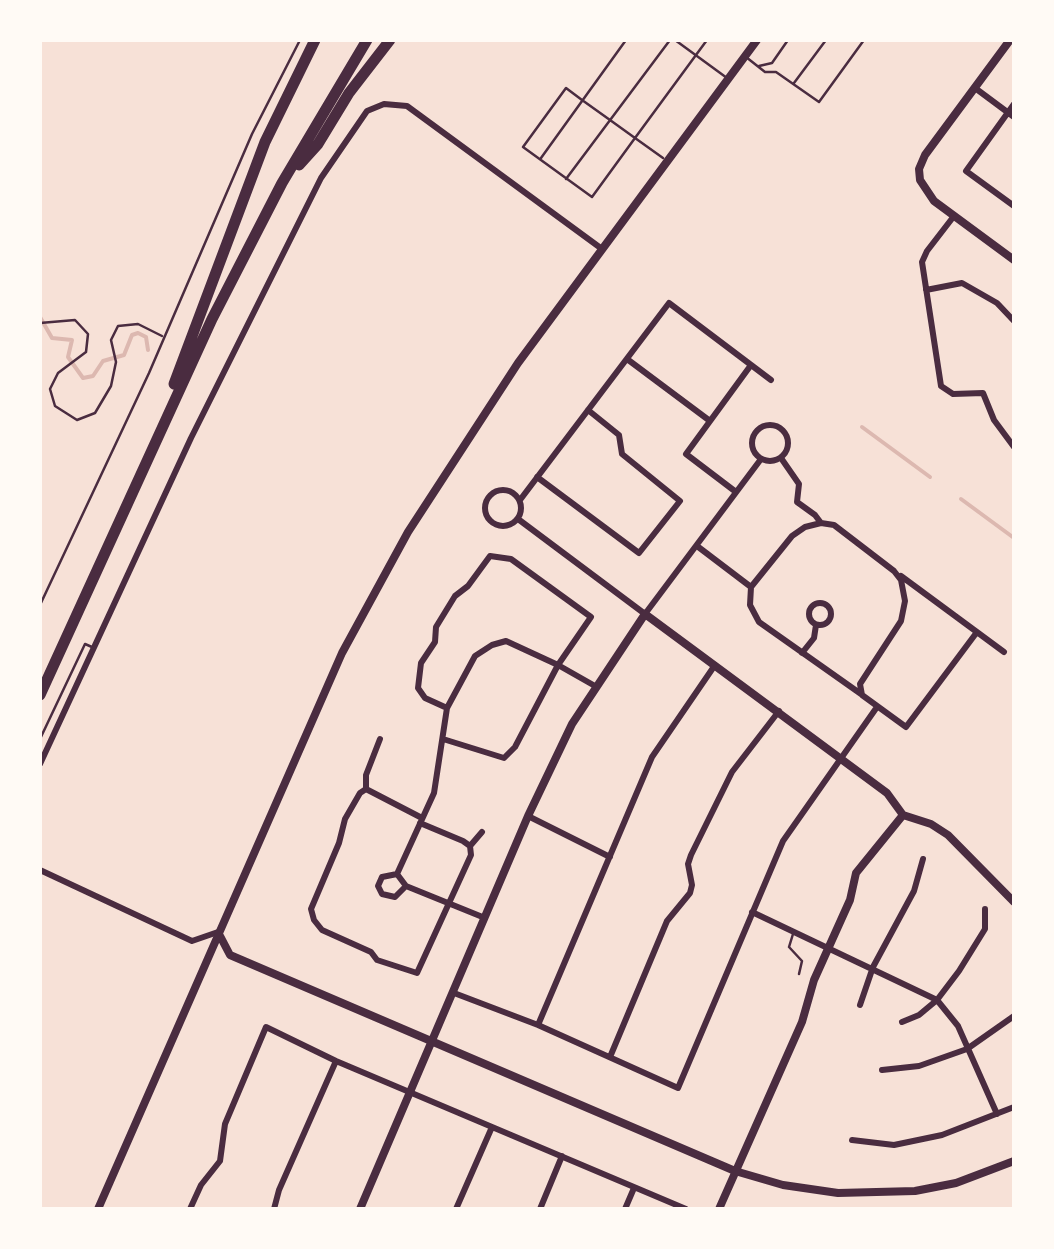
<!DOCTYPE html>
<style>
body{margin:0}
#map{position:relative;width:1054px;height:1249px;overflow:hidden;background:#f7e1d7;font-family:"Noto Sans",sans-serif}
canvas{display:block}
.frame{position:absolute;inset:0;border:42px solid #fffaf5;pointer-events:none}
</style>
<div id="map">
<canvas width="1054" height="1249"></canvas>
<div class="frame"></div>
</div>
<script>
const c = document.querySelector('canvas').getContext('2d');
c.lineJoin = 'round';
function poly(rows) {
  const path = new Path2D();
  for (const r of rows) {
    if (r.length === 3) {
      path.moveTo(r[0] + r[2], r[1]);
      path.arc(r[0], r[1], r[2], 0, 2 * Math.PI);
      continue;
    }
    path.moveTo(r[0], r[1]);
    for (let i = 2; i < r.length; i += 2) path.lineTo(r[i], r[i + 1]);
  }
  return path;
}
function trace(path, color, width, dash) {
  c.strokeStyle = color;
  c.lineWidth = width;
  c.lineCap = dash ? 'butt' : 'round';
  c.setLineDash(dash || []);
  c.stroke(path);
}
const stream = poly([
 [40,317,52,338,72,340,68,357,83,378,93,376,103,361,124,355,132,335,138,333,146,337,148,350],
 [862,427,930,477],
 [961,499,1014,538]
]);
const service = poly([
 [675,40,727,78],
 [746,57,765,72,776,72,819,102,864,40],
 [759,66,772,63,788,40],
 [794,83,826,40],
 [541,158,626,40],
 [663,158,635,138,610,120,582,100,566,88,523,147,592,197,635,138,707,40],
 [566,179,670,40],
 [40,323,75,320,88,334,86,352,58,373,50,389,55,406,77,420,95,413,111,386,116,362,111,340,118,326,138,324,162,336],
 [40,605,149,373,252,134,300,40],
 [40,739,85,644,92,647],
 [793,934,789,947,802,961,799,974]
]);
const minor = poly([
 [975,88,1014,117],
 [1014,104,966,171,1014,206],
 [954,216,927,251,922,262,941,386,953,394,983,393,994,420,1014,447],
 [926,290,962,283,997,303,1014,321],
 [627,359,710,421],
 [770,443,18],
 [781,458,799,484,797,502,815,515,821,523],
 [537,477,639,553,680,501,622,454,619,435,588,410],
 [503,508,18],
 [736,492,686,454,751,365],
 [520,500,669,303,771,380],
 [518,519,645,614,761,459],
 [697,546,751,587,750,605,759,622,861,694],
 [901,576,1004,652],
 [751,587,792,536,805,527,821,523,834,525,894,571,901,580,905,601,901,621,860,684,862,695,906,727,977,632],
 [820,614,11],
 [802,653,814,638,816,625],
 [443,739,504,758,515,747,558,665,591,617,511,559,490,556,468,586,455,596,436,627,435,642,421,663,418,688,425,698,447,708],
 [40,764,191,438,321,178,367,111,384,104,407,106,602,249],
 [366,789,366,775,380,739],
 [528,816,610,857],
 [420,823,463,841,470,846,471,855,417,973,377,960,371,952,322,930,314,920,311,909,339,843,345,819,360,793,366,789,422,818],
 [470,846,482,832],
 [40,870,192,941,218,932],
 [397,874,382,877,378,886,382,894,395,897,406,886],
 [752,912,937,1000,958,1026,997,1114],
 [485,918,406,886,397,874,434,793,447,708,475,656,492,645,506,641,558,665,595,686],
 [454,993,538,1025,678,1088,783,841,877,707],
 [860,1005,873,967,914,891,923,859],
 [902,1022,919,1015,937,1000,959,971,985,929,985,909],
 [538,1025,652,757,715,665],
 [610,1057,667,921,690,893,692,885,688,864,691,855,732,772,779,711],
 [882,1070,919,1066,967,1049,1014,1016],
 [852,1140,894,1145,942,1135,1014,1107],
 [190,1209,201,1185,220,1161,225,1124,266,1027,336,1061,686,1209],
 [274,1209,279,1190,336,1061],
 [456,1209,492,1127],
 [540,1209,562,1156],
 [625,1209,634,1188]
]);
const tertiary = poly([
 [1010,40,925,155,919,169,920,180,934,201,1014,260],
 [219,934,230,955,735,1171,783,1185,838,1193,915,1191,956,1183,1014,1161],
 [98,1209,342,653,408,532,518,363,757,40],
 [360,1209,528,816,572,724,645,614,887,793,903,815,931,824,948,835,1014,902],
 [719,1209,802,1022,814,980,850,900,856,873,903,815]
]);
const motorway = poly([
 [299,165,318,144,349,93,390,40],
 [174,384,265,142,315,40],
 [40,695,212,319,282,183,367,40]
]);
trace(stream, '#dcb8b0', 4);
trace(service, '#4a2c40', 2.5);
trace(minor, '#4a2c40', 6);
trace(tertiary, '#4a2c40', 8);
trace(motorway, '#4a2c40', 11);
</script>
